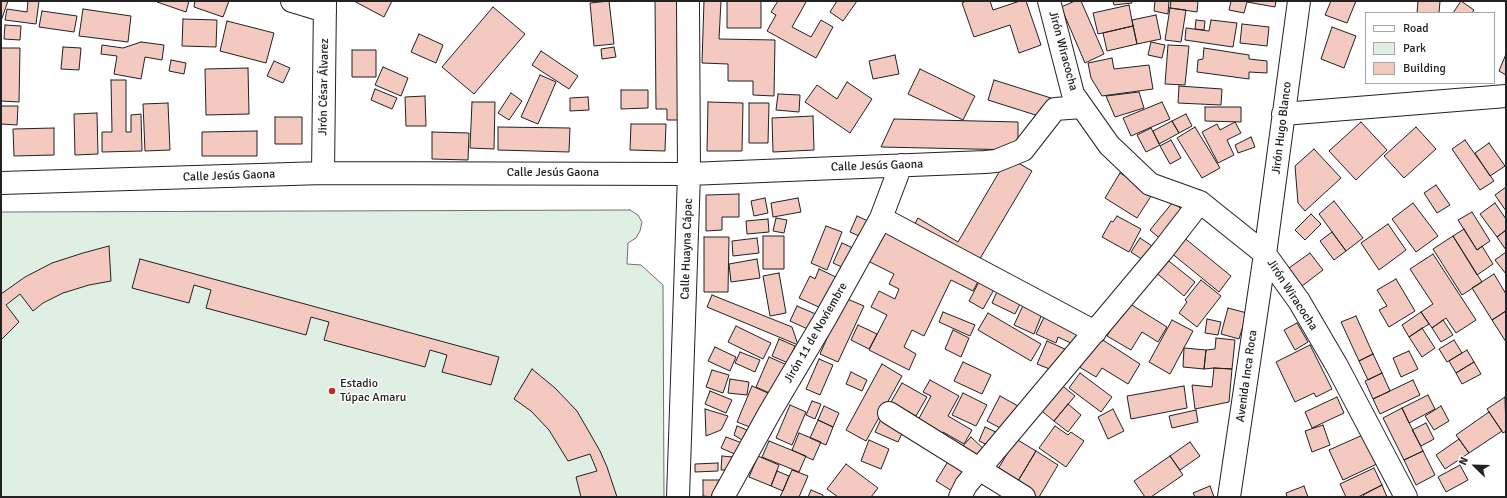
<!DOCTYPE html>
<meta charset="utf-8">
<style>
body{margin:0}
#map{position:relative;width:1507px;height:498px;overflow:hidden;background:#fff;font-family:Signika,sans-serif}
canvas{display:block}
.frame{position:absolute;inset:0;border:2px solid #222;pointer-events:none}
.legend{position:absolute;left:1365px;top:12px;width:130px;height:72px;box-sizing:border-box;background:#fff;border:1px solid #a7a7a7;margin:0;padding:5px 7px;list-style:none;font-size:12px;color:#222}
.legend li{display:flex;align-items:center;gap:8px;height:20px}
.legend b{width:20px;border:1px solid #a7a7a7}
.north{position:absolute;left:1455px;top:446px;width:40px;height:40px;-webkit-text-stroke:3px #fff;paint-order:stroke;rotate:293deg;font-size:11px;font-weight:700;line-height:16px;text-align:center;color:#222}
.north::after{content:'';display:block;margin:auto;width:14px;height:18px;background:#222;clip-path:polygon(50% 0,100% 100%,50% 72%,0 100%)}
</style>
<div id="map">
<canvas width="1507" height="498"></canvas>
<div class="frame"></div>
<ul class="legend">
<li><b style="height:5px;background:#fff"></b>Road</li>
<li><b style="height:11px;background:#e0efe3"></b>Park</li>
<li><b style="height:11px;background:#f3c9c0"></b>Building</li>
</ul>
<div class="north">N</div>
</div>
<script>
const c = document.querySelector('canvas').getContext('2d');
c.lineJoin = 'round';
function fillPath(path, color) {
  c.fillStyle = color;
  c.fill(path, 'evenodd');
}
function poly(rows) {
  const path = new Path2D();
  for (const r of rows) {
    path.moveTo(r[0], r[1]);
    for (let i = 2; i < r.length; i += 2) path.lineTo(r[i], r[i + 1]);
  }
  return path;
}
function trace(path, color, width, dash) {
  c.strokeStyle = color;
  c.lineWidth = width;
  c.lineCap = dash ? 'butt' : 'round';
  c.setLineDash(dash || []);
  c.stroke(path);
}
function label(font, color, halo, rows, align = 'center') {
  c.font = font + ' Signika,sans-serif';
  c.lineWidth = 3;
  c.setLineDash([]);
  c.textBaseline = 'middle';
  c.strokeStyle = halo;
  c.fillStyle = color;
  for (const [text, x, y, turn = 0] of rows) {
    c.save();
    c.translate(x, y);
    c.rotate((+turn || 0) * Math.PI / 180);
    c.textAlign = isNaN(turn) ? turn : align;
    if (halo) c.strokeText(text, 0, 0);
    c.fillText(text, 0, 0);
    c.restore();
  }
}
const green = poly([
 [630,210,638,215,642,222,640,231,636,238,628,243,627,264,641,265,663,285,664,497,1,497,1,212,630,210]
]);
const building = poly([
 [1,1,8,1,1,21,1,1],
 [28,1,39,1,36,24,5,20,7,9,27,12,28,1],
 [157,1,189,1,186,12,157,2,157,1],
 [195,1,229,1,223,17,194,7,195,1],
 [354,1,392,1,384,17,354,1],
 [609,1,614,44,594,46,590,3,609,1],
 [655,1,679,1,680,120,667,120,667,109,656,109,655,1],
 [704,1,721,1,719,39,775,40,774,96,753,95,753,81,728,81,728,64,702,63,704,1],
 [727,1,761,1,761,28,727,28,727,1],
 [778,1,803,1,806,2,792,27,811,37,821,20,833,27,816,58,767,31,776,15,771,12,778,1],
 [837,1,857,1,843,21,830,12,837,1],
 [966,1,990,1,993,10,1020,1,1026,1,1041,45,1019,53,1010,25,974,37,962,3,966,1],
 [1075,1,1081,1,1104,54,1085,63,1061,7,1075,1],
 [1113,1,1131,1,1132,3,1114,5,1113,1],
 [1155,1,1169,1,1168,14,1154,11,1155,1],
 [1171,1,1198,1,1197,12,1170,8,1171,1],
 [1231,1,1276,1,1275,7,1247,2,1244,13,1229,10,1231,1],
 [1331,1,1356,1,1347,23,1325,15,1331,1],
 [1418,1,1440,1,1439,13,1417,13,1418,1],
 [1461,1,1474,10,1472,13,1453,13,1461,1],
 [1129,5,1133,26,1098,34,1093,13,1129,5],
 [493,7,525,34,474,94,442,67,493,7],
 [1170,8,1186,10,1181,42,1165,40,1170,8],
 [83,9,131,16,128,42,79,36,83,9],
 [42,11,77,16,74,32,39,27,42,11],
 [1156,15,1161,39,1137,44,1132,20,1156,15],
 [183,19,217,20,216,47,182,46,183,19],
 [1196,20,1205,21,1204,30,1195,29,1196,20],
 [1211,20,1237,23,1233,47,1185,40,1186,28,1209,31,1211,20],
 [227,21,274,33,266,63,220,51,227,21],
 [1242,24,1269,27,1267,46,1240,43,1242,24],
 [5,25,21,26,20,40,4,39,5,25],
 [1133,26,1137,44,1107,51,1103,33,1133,26],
 [1332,27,1356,36,1344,68,1321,59,1332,27],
 [419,34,443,45,436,63,411,52,419,34],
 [141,42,164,45,162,60,145,57,141,79,114,74,117,56,101,54,102,45,123,48,141,42],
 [1151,42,1165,45,1162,58,1148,55,1151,42],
 [1168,45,1189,46,1185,85,1165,84,1168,45],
 [63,47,81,48,79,70,61,69,63,47],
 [614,47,616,57,602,59,601,49,614,47],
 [1,48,20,48,19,102,1,101,1,48],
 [1204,48,1249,55,1249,59,1267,61,1267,73,1249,72,1249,79,1197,72,1198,60,1203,59,1204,48],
 [352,50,376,50,376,77,352,77,352,50],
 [541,51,578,76,569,89,532,65,541,51],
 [1506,54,1506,75,1499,71,1506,54],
 [895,55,899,74,873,79,869,61,895,55],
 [1112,58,1114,69,1149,65,1153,89,1102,96,1091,78,1088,63,1112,58],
 [171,60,186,63,184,74,169,71,171,60],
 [274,61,290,68,283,83,267,76,274,61],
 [383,67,408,78,401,96,375,85,383,67],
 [248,68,249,114,206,115,205,69,248,68],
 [920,69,975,96,963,120,908,94,920,69],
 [540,75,556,82,538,124,521,117,540,75],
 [111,80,126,80,126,132,131,132,131,115,141,114,142,151,102,152,102,132,112,132,111,80],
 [994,80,1051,98,1045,118,988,100,994,80],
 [847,82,872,99,850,133,805,102,817,85,837,99,847,82],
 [1179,86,1222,89,1221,105,1178,103,1179,86],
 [375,89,397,98,392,109,371,100,375,89],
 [621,90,648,90,648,108,621,109,621,90],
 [1139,92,1144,108,1115,117,1106,96,1139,92],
 [511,93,522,101,509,120,498,113,511,93],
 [778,94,800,95,799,112,776,110,778,94],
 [425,96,426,126,406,126,405,97,425,96],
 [588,97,589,110,570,111,570,98,588,97],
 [472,102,495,102,494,149,470,148,472,102],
 [708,102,743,103,742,151,707,151,708,102],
 [1162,102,1170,119,1131,136,1123,118,1162,102],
 [168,103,170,150,145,151,143,104,168,103],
 [749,103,769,103,768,143,749,143,749,103],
 [1,106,18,106,17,125,1,124,1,106],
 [1205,107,1241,107,1241,122,1205,121,1205,107],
 [97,113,98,154,75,155,74,114,97,113],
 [1186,114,1192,126,1179,133,1172,121,1186,114],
 [813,116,814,150,773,152,772,118,813,116],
 [275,117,302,117,302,144,275,144,275,117],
 [894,119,1018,122,1018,150,881,147,894,119],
 [1172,121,1179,133,1159,144,1153,131,1172,121],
 [1235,122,1241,133,1227,140,1234,155,1218,163,1202,132,1217,124,1220,130,1235,122],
 [1361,122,1387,150,1356,180,1329,151,1361,122],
 [631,124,666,124,665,151,630,150,631,124],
 [498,127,570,128,569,152,498,150,498,127],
 [1195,127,1220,168,1202,178,1177,138,1195,127],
 [1416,127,1436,149,1404,178,1384,156,1416,127],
 [54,128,54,155,14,156,13,129,54,128],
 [1151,128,1160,145,1146,152,1137,135,1151,128],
 [257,131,257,156,202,156,202,132,257,131],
 [432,132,469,133,468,160,432,159,432,132],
 [1251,137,1255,147,1238,153,1235,145,1251,137],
 [1171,140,1181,158,1170,164,1160,146,1171,140],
 [1465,140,1494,181,1480,190,1452,149,1465,140],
 [1489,143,1505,166,1490,176,1475,153,1489,143],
 [1314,149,1341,178,1305,211,1298,203,1295,166,1314,149],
 [1008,157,1032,171,975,267,912,229,918,218,958,242,1008,157],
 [1120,173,1153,193,1137,218,1105,198,1120,173],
 [1436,185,1450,205,1437,213,1424,193,1436,185],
 [1506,187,1506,211,1495,195,1506,187],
 [739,194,739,217,722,217,722,230,706,231,706,195,739,194],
 [765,198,768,213,754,216,751,201,765,198],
 [798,198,801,212,773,217,771,203,798,198],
 [1334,201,1363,238,1346,251,1319,214,1334,201],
 [1173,202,1187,214,1164,242,1150,230,1173,202],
 [1413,203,1438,236,1416,252,1392,219,1413,203],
 [1495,203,1506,219,1506,230,1497,237,1480,214,1495,203],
 [1472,212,1490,241,1477,250,1458,220,1472,212],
 [1311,214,1321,224,1305,240,1295,230,1311,214],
 [857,216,868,221,861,237,850,232,857,216],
 [1117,216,1141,229,1129,252,1102,237,1111,221,1113,222,1117,216],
 [776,218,787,220,784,233,773,231,776,218],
 [768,219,769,232,747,234,746,221,768,219],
 [1388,224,1406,250,1379,270,1361,243,1388,224],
 [883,225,982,274,973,291,951,280,924,336,912,330,904,347,916,354,909,370,869,350,887,315,871,307,879,291,895,299,899,289,889,284,894,274,866,260,883,225],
 [826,226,842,232,827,270,811,263,826,226],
 [1464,229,1477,250,1482,246,1493,264,1477,275,1453,236,1464,229],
 [1506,230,1506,250,1497,237,1506,230],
 [1332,232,1346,251,1334,260,1320,241,1332,232],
 [763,236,784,236,784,269,763,269,763,236],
 [1182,236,1231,276,1219,292,1170,252,1182,236],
 [1453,236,1482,282,1462,295,1433,249,1453,236],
 [704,237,729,237,728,292,704,292,704,237],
 [757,238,759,253,733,256,732,241,757,238],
 [1140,238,1158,250,1149,264,1131,252,1140,238],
 [842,243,855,249,846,269,833,263,842,243],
 [109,246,111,281,89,285,63,293,43,303,33,311,20,294,6,305,19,322,1,340,1,294,25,277,52,263,83,253,109,246],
 [1506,252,1506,274,1495,260,1506,252],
 [1310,253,1323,270,1302,286,1289,268,1310,253],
 [1433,254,1476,320,1456,333,1446,318,1432,328,1421,312,1433,304,1410,269,1433,254],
 [1165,258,1195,282,1184,296,1154,271,1165,258],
 [140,259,499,357,491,385,442,372,447,355,430,350,425,367,324,340,329,322,311,317,306,335,206,308,211,290,194,285,189,303,132,288,140,259],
 [757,259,760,278,731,282,729,264,757,259],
 [819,269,838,278,823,309,799,298,810,276,815,279,819,269],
 [779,273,786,313,770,316,763,276,779,273],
 [1494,274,1506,294,1506,311,1492,320,1472,288,1494,274],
 [981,278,996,286,983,309,969,301,981,278],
 [1396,279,1415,311,1389,327,1379,310,1387,306,1377,290,1396,279],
 [1201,280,1221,296,1197,327,1179,313,1187,302,1185,300,1201,280],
 [999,287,1023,298,1015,314,992,303,999,287],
 [712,295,792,327,798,345,707,307,712,295],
 [845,298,864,306,838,362,820,354,845,298],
 [1026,299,1044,309,1034,334,1014,325,1026,299],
 [1127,302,1167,327,1158,342,1142,332,1131,350,1107,336,1127,302],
 [797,306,818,315,812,331,790,321,797,306],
 [1228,308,1247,313,1239,339,1221,334,1228,308],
 [1047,311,1080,330,1075,345,1058,337,1056,343,1036,334,1047,311],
 [1506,311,1506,342,1492,320,1506,311],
 [943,312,975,325,970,336,939,322,943,312],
 [1421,312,1429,324,1409,337,1402,325,1421,312],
 [988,313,1041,344,1031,361,978,330,988,313],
 [1356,316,1373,354,1359,361,1341,322,1356,316],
 [1207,319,1221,322,1218,335,1205,333,1207,319],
 [1172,320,1193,331,1170,374,1149,362,1172,320],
 [1443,320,1453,335,1441,342,1432,328,1443,320],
 [1297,323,1308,342,1295,350,1284,330,1297,323],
 [858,325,877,334,869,349,851,340,858,325],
 [736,326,771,343,763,359,728,342,736,326],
 [1422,328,1435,348,1422,357,1409,337,1422,328],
 [953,330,969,338,961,357,945,349,953,330],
 [1095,335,1140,364,1128,384,1102,368,1096,377,1076,365,1095,335],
 [1216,338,1235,340,1232,369,1214,368,1204,369,1206,350,1215,349,1216,338],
 [779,339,795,346,788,363,772,356,779,339],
 [1454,340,1462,353,1447,362,1439,349,1454,340],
 [1047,341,1067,350,1057,372,1037,364,1047,341],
 [1310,345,1332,389,1316,397,1314,393,1295,402,1276,362,1310,345],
 [715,347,736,357,730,371,708,361,715,347],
 [1184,348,1206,350,1204,369,1183,367,1184,348],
 [1467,350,1474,362,1456,373,1449,361,1467,350],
 [1409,351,1418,369,1401,377,1393,358,1409,351],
 [740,352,760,360,755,372,735,363,740,352],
 [1373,354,1382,373,1368,380,1359,361,1373,354],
 [769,357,787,365,774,395,756,387,769,357],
 [819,359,833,365,820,395,806,389,819,359],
 [963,362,991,375,982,394,954,381,963,362],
 [1474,362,1481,374,1462,384,1456,373,1474,362],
 [882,364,902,376,866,441,846,430,882,364],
 [1214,368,1232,369,1229,402,1195,409,1192,385,1212,387,1214,368],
 [532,369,555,388,577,411,600,451,607,467,617,497,581,497,576,477,597,471,590,454,568,461,549,430,531,411,514,399,532,369],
 [712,370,729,375,723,393,706,387,712,370],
 [851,372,867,380,862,391,846,384,851,372],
 [1080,373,1112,397,1101,412,1069,388,1080,373],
 [1382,373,1390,391,1373,399,1365,381,1382,373],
 [730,379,749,382,747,395,728,393,730,379],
 [930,380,959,396,948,416,972,430,964,444,943,432,940,438,916,424,931,396,923,392,930,380],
 [1413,380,1420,395,1380,414,1373,399,1413,380],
 [902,383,927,397,916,416,891,402,902,383],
 [1059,383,1075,396,1054,421,1038,408,1059,383],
 [752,386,770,394,755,429,737,422,752,386],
 [1184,386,1187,408,1131,419,1127,396,1184,386],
 [710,391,732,400,726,413,705,404,710,391],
 [963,393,987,405,976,426,952,415,963,393],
 [1428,395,1435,409,1409,423,1402,408,1428,395],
 [1000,396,1018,406,1006,431,987,421,1000,396],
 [1337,397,1344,413,1312,428,1305,412,1337,397],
 [1505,397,1506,431,1503,433,1487,409,1505,397],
 [812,401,821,404,815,419,806,415,812,401],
 [1068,404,1081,415,1068,432,1054,421,1068,404],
 [790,405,806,412,792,445,776,438,790,405],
 [824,406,839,413,833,427,818,420,824,406],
 [1441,406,1449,421,1434,430,1425,416,1441,406],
 [1402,408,1423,451,1404,460,1383,418,1402,408],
 [705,409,728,416,721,430,706,436,705,409],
 [1113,409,1124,431,1108,439,1098,417,1113,409],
 [1196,410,1198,422,1172,428,1169,416,1196,410],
 [1489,412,1502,431,1469,453,1456,435,1489,412],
 [882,417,905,427,898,442,875,432,882,417],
 [818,420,833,427,826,445,810,438,818,420],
 [1426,423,1434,439,1421,446,1412,430,1426,423],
 [1323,425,1330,445,1312,452,1305,431,1323,425],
 [737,426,747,430,742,440,734,435,737,426],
 [1055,426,1068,435,1071,432,1084,441,1066,467,1039,448,1055,426],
 [985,427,998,433,992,447,979,441,985,427],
 [799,433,821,442,813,460,792,450,799,433],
 [1365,434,1379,463,1343,480,1329,450,1365,434],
 [726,437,742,443,737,455,721,448,726,437],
 [971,437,988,453,977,465,959,450,971,437],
 [1016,439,1036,451,1015,486,995,474,1016,439],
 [1459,439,1469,453,1445,469,1436,455,1459,439],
 [869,440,889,449,881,469,861,461,869,440],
 [769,441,806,456,799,472,762,457,769,441],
 [1190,442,1200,456,1180,470,1170,456,1190,442],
 [1036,451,1058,465,1039,497,1033,497,1015,486,1036,451],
 [1423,451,1435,475,1416,485,1404,460,1423,451],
 [952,455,968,466,952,491,936,481,952,455],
 [722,456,733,457,727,470,721,470,722,456],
 [758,456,779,465,771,486,749,477,758,456],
 [1170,456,1183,475,1151,497,1145,497,1134,481,1170,456],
 [718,463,718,471,695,472,695,464,718,463],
 [846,464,878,488,871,497,838,497,827,489,846,464],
 [1460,465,1468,480,1446,492,1438,477,1460,465],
 [1374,468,1382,485,1358,497,1346,497,1340,484,1374,468],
 [792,470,808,476,799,497,780,497,792,470],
 [777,471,789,476,783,491,771,486,777,471],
 [703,480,719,480,711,497,703,496,703,480],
 [1382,485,1387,497,1364,497,1363,495,1382,485],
 [1210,486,1214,497,1195,497,1193,493,1210,486],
 [1304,486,1308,497,1287,497,1286,493,1304,486],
 [811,490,823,495,823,497,808,497,811,490]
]);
const minor = poly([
 [292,1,325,11],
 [1049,1,1073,94,1109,145,1150,184,1200,202,1265,254,1299,301,1337,366,1406,497],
 [1283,114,1506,96],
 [323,173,325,1],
 [1,183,323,173,689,174,985,162,996,161,1023,150,1055,109,1082,107],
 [881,218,1095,332],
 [889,413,1024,497],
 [678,497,689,174,688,1],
 [723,497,770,412,825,319,881,218,901,165],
 [960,497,966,485,1163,250,1200,202],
 [1229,497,1265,254,1299,1]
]);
const markers = [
 [332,391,4,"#c62828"]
];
const streetNames = [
 ["Jirón Wiracocha",1063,51,75],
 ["Jirón César Álvarez",324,87,-89],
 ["Jirón Hugo Blanco",1282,128,-83],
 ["Calle Jesús Gaona",877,166,-2],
 ["Calle Jesús Gaona",553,173],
 ["Calle Jesús Gaona",229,176,-2],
 ["Calle Huayna Cápac",687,249,-88],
 ["Jirón Wiracocha",1292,295,57],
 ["Jirón 11 de Noviembre",816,333,-60],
 ["Avenida Inca Roca",1247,376,-82]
];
const poiNames = [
 ["Estadio",340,384],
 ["Túpac Amaru",340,398]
];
fillPath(green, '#e0efe3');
trace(green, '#6f6f6f', 1);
fillPath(building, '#f3c9c0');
trace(building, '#222', 1);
trace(minor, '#222', 24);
trace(minor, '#fff', 22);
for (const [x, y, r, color] of markers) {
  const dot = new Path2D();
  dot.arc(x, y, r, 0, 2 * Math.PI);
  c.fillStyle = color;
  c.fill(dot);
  trace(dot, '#fff', 1.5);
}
label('12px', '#222', '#fff', streetNames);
label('12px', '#222', '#fff', poiNames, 'left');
</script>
